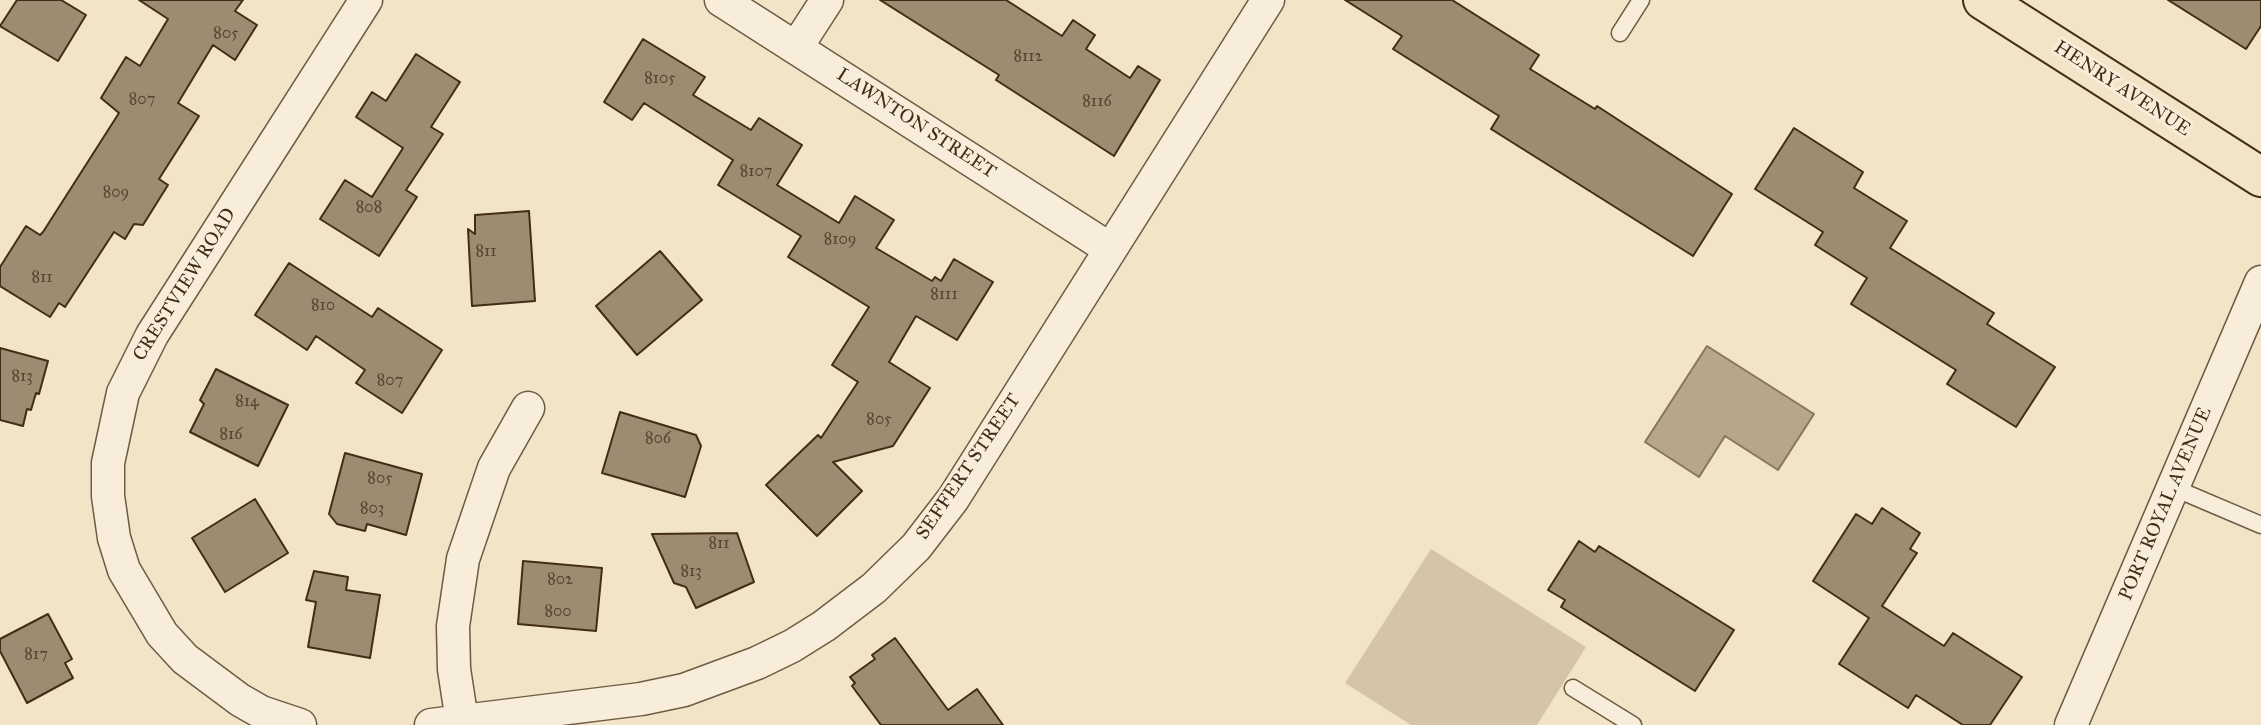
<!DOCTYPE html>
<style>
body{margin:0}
canvas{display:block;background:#f2e4c6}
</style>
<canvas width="2261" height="725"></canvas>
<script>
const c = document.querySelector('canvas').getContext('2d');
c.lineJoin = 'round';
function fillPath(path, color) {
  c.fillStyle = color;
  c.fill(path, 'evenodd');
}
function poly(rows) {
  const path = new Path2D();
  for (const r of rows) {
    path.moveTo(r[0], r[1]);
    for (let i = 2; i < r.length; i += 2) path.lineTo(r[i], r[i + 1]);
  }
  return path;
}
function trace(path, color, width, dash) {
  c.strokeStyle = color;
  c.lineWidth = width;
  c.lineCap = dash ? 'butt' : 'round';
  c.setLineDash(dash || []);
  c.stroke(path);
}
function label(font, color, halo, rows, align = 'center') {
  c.font = font + ' "IM FELL Great Primer",serif';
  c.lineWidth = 6;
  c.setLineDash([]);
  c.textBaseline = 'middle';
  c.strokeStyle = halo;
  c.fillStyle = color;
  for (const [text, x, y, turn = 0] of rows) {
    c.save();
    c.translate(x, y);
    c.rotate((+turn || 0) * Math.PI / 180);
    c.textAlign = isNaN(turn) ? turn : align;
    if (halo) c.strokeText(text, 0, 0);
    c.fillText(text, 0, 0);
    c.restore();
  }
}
const green = poly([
 [1431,549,1586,647,1537,725,1411,725,1345,683]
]);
const water = poly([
 [1707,346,1814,414,1778,470,1725,436,1699,477,1645,442,1707,346]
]);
const building = poly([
 [17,0,61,0,86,15,58,61,0,26,17,0],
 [139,0,243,0,235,11,257,25,235,60,213,45,178,103,199,116,159,179,168,185,143,225,134,224,125,239,114,232,65,307,59,303,50,317,0,286,0,267,26,226,40,235,43,232,119,113,101,98,126,57,140,66,168,19,139,0],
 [880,0,1006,0,1062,36,1073,20,1095,35,1086,49,1130,78,1138,66,1160,80,1114,156,996,80,999,75,880,0],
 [1345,0,1452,0,1539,55,1530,69,1595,109,1597,106,1732,194,1693,256,1491,129,1499,116,1393,49,1402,36,1345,0],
 [2168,0,2261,0,2261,26,2246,49,2168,0],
 [643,39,705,77,693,95,751,130,759,118,802,145,777,185,839,223,855,196,894,220,876,248,932,281,935,277,941,281,954,259,993,282,957,340,916,316,889,362,930,388,893,446,833,462,862,491,817,536,766,485,818,435,821,438,858,382,832,365,869,307,788,257,801,236,718,185,733,160,644,103,632,120,604,102,643,39],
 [416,54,460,82,431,127,443,134,406,190,417,197,379,256,320,219,345,180,372,197,403,148,356,117,372,92,386,101,416,54],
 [1794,128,1863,172,1854,188,1907,221,1890,248,1994,313,1987,324,2055,367,2016,427,1947,384,1956,370,1851,304,1867,278,1815,245,1823,232,1755,189,1794,128],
 [529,211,535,301,472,306,468,229,475,234,475,215,529,211],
 [660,251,702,300,637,355,596,306,660,251],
 [289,263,372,317,378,308,442,350,402,413,356,383,365,370,316,336,307,350,255,315,289,263],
 [0,348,48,361,39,394,36,393,31,410,27,409,23,426,0,420,0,348],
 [216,369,288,405,258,466,190,432,204,404,200,400,216,369],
 [620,412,696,435,701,446,685,497,602,473,620,412],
 [345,453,422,474,406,535,367,524,365,531,337,524,329,514,345,453],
 [255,499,288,553,225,592,192,538,255,499],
 [1882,508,1920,533,1910,549,1917,553,1882,606,1944,646,1953,633,2022,677,1990,725,1963,725,1916,695,1908,708,1839,664,1869,618,1813,581,1856,514,1872,524,1882,508],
 [737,533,754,582,696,608,686,587,674,583,652,534,737,533],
 [1579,541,1595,552,1599,546,1734,630,1695,691,1561,607,1565,600,1548,590,1579,541],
 [523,561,602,568,596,631,518,624,523,561],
 [314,571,348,577,346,590,380,595,370,658,308,647,316,602,306,600,314,571],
 [48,614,72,659,65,663,73,678,27,703,0,651,0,639,48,614],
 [895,638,948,710,977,689,1003,725,881,725,852,686,855,683,850,677,875,659,872,655,895,638]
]);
const service = poly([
 [1620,33,1641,0],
 [2174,488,2261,525],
 [1573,688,1633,725]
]);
const minor = poly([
 [721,0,1110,249],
 [796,48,827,0],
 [462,721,454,669,453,626,463,559,494,468,528,408],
 [300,725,261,712,240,700,185,659,162,634,124,570,114,538,108,496,108,463,123,393,152,335,366,0],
 [431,725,641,699,684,690,757,663,792,646,824,626,874,588,916,547,953,499,1268,0],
 [2071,725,2261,282]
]);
const primary = poly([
 [1983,0,2261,177]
]);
const numberNames = [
 ["805",226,34],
 ["8112",1028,57],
 ["8105",660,79],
 ["807",142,100],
 ["8116",1097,102],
 ["8107",756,172],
 ["809",116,193],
 ["808",369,208],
 ["8109",840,240],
 ["811",486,252],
 ["811",42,278],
 ["8111",944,295],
 ["810",323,306],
 ["813",22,377],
 ["807",390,381],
 ["814",247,402],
 ["805",879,420],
 ["816",231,435],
 ["806",658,439],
 ["805",380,479],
 ["803",372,509],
 ["811",719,544],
 ["813",691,572],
 ["802",560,580],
 ["800",558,612],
 ["817",36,655]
];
const streetNames = [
 ["HENRY AVENUE",2122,89,33],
 ["LAWNTON STREET",916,124,33],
 ["CRESTVIEW ROAD",185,285,-58],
 ["SEFFERT STREET",969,467,-56],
 ["PORT ROYAL AVENUE",2166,504,-67]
];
fillPath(green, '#d4c5a8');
fillPath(water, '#b6a68a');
trace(water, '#88765c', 2);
fillPath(building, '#9e8c72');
trace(building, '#422d16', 2);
trace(service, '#6e5b42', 19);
trace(minor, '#6e5b42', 35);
trace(primary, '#422d16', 42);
trace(service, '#f7edda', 16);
trace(minor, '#f7edda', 32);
trace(primary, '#f2e4c6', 38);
label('16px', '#59452d', null, numberNames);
label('19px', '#422d16', '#f7edda', streetNames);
</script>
